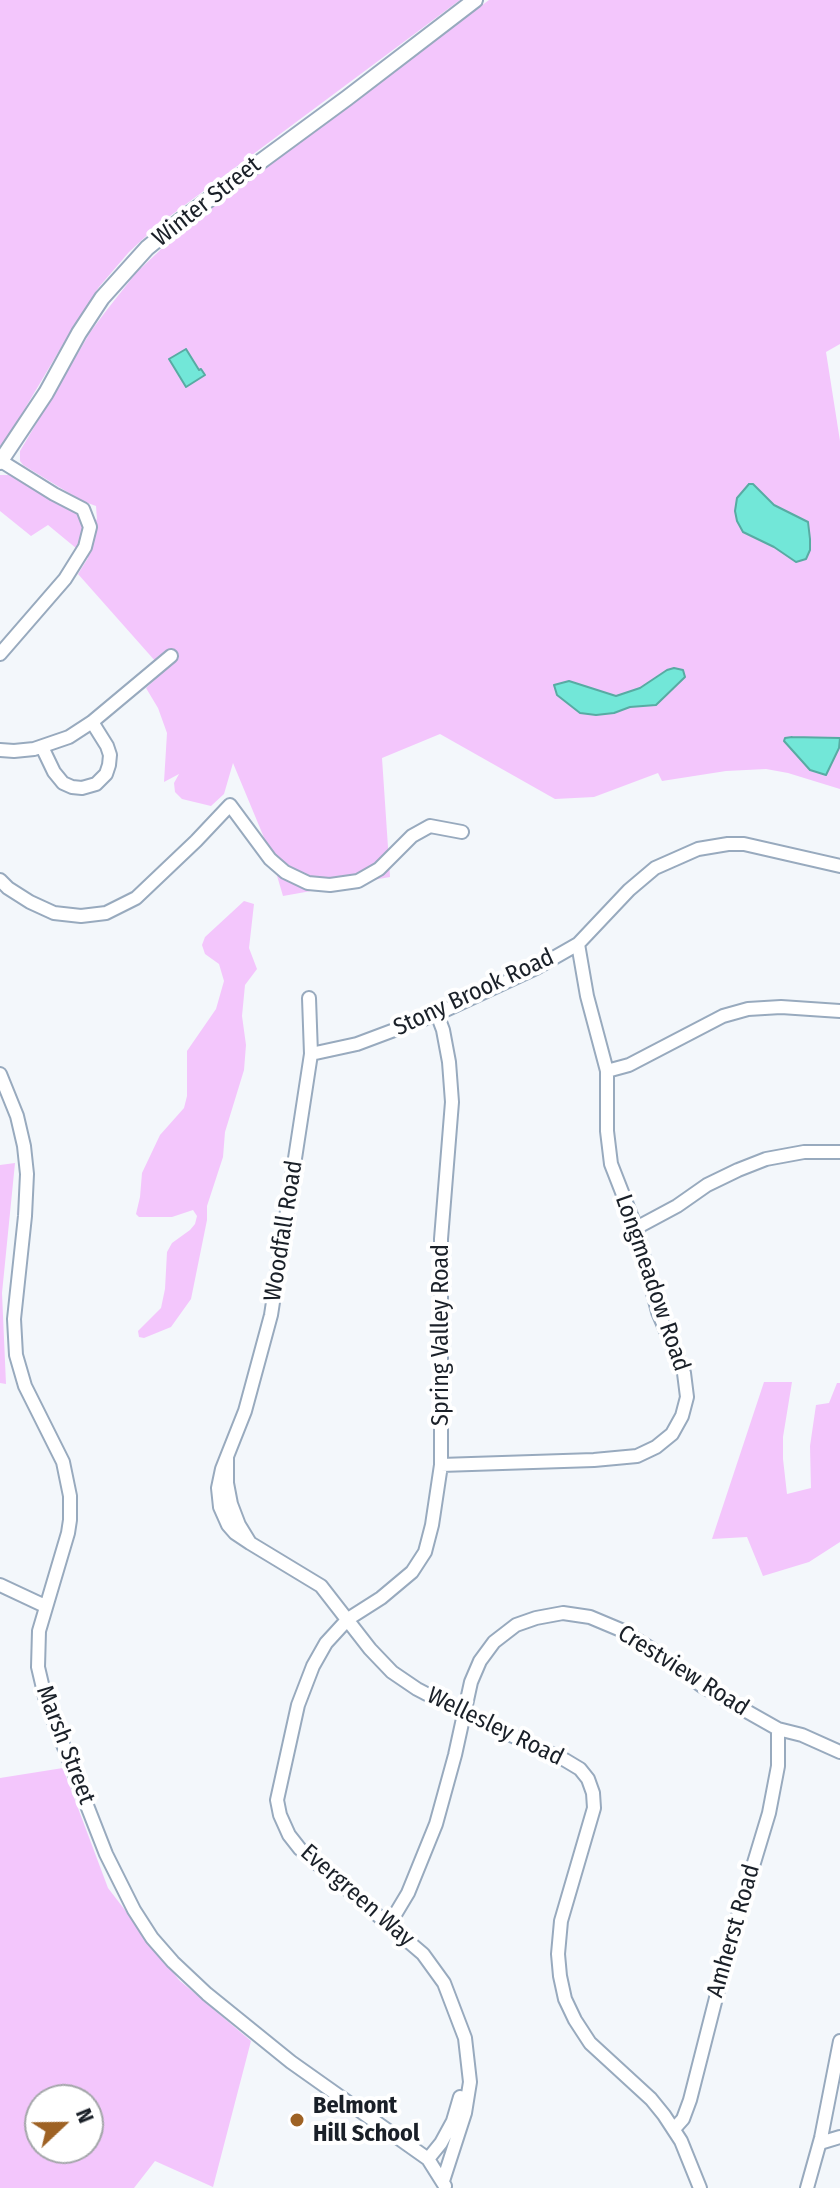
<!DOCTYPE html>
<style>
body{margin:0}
#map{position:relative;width:840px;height:2188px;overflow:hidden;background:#f3f7fb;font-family:"Fira Sans Condensed",sans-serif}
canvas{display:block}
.north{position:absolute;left:24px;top:2084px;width:80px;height:80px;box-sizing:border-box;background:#fff;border:2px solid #a3a6a9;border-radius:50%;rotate:68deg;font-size:22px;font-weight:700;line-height:32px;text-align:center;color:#1a2028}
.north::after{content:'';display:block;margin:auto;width:28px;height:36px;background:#9e6224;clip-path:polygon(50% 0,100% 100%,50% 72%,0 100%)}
</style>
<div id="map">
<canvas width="840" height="2188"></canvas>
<div class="north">N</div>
</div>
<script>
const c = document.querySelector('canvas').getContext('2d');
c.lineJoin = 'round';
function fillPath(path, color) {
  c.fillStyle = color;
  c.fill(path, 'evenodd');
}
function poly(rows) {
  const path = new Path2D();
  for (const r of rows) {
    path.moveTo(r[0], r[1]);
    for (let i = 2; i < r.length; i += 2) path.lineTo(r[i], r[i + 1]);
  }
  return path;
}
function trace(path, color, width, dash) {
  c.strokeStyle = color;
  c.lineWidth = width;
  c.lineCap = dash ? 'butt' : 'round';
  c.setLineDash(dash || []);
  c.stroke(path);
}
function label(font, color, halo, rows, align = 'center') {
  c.font = font + ' "Fira Sans Condensed",sans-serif';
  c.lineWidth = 8;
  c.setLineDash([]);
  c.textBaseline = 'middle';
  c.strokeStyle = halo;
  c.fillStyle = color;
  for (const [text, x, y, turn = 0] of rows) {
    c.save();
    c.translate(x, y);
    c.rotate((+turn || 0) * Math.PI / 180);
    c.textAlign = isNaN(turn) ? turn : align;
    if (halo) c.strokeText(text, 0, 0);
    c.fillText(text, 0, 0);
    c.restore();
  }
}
const green = poly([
 [0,0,460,0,158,225,129,252,99,287,72,329,17,422,0,446],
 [489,0,840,0,840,344,826,352,840,441,840,789,788,773,766,769,726,771,662,781,658,773,594,797,555,799,440,734,382,758,390,877,283,896,270,852,233,763,224,794,211,806,182,799,175,792,174,783,179,774,164,782,167,733,158,708,146,688,164,671,78,574,88,558,48,525,31,536,0,511,0,475,9,475,97,520,96,506,82,501,23,465,20,461,20,451,91,331,106,311,136,273,176,235],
 [244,901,254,904,249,948,257,969,245,985,242,1016,246,1045,244,1070,225,1132,223,1157,207,1206,207,1220,191,1299,171,1327,144,1338,139,1337,138,1331,161,1308,165,1289,167,1252,172,1243,190,1230,195,1224,197,1216,193,1210,172,1217,139,1217,136,1214,140,1197,142,1173,160,1135,184,1108,187,1096,187,1051,216,1009,224,981,219,964,205,954,202,945,205,937],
 [15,1163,2,1293,6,1384,0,1383,0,1165],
 [764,1382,792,1382,783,1437,783,1459,787,1494,811,1488,810,1446,816,1405,829,1403,837,1383,840,1383,840,1542,809,1562,763,1576,747,1537,712,1539],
 [63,1768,108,1888,179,1980,251,2041,213,2187,155,2161,134,2188,0,2188,0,1778],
 [40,2100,88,2100,88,2148,40,2148]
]);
const water = poly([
 [186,349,199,370,201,369,205,375,186,387,169,359,186,349],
 [749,484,753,484,774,505,808,522,810,539,810,550,806,559,796,562,774,547,743,532,737,521,735,511,737,498,749,484],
 [674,668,683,670,685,677,656,705,630,707,614,713,596,715,580,713,557,695,554,685,569,681,616,696,640,688,667,670,674,668],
 [792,737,840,738,839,748,826,775,810,770,784,741,785,738,792,737]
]);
const minor = poly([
 [0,654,65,579,85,547,90,527,83,509,54,494,1,461],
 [42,747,54,772,63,783,72,787,82,788,96,784,106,774,109,765,110,755,107,746,92,722],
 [0,750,14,751,34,749,69,737,92,722,171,656],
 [0,880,8,888,30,902,54,913,81,916,106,913,136,898,196,841,230,805,270,859,285,872,308,883,330,885,358,881,379,869,412,836,430,826,462,832],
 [437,1014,443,1030,449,1062,452,1102,441,1239,441,1465,432,1525,425,1552,412,1572,381,1598,348,1619,326,1643,313,1666,298,1705,277,1800,280,1815,289,1835,300,1849,423,1954,444,1983,465,2038,470,2082,465,2113,443,2181],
 [311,1054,357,1044,437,1014,536,968,578,944,629,890,655,868,698,849,728,844,744,844,840,866],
 [607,1071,629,1065,723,1016,748,1009,781,1007,840,1011],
 [0,1074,17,1116,24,1146,27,1174,25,1216,14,1319,16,1355,25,1386,63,1462,70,1496,70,1520,68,1533,39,1631,38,1667,46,1701,106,1854,134,1910,152,1938,173,1962,207,1994,291,2062,428,2159,445,2186],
 [636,1228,677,1206,707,1185,738,1170,766,1159,804,1152,840,1152],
 [227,1458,227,1483,231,1504,239,1525,250,1543,235,1533,228,1525,220,1507,218,1488,222,1469,245,1411,271,1315,311,1054,309,998],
 [441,1465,594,1460,637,1456,656,1447,672,1434,682,1416,687,1397,684,1373,658,1312,636,1228,611,1164,607,1131,607,1071,587,996,578,944],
 [250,1543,321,1586,370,1649,392,1672,417,1689,465,1714,565,1760,580,1769,588,1779,593,1793,594,1808,561,1921,558,1954,560,1976,565,1999,575,2020,590,2043,651,2099,664,2115,681,2141,700,2188],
 [0,1585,45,1606],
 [390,1923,408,1893,436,1824,455,1755,471,1682,480,1661,494,1642,516,1625,536,1618,563,1613,590,1617,621,1630,650,1648,702,1686,778,1729,802,1735,840,1752],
 [674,2129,683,2119,690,2100,731,1939,769,1813,778,1766,778,1729],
 [820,2143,840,2137],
 [428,2159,441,2143,453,2121,460,2097],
 [807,2188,821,2138,840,2041]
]);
const major = poly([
 [0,462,46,393,79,333,102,298,147,248,181,220,347,98,475,0]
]);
const markers = [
 [297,2120,8,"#9e6224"]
];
const streetNames = [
 ["Winter Street",207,202,-38],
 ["Stony Brook Road",474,993,-25],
 ["Woodfall Road",284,1231,-81],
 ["Longmeadow Road",652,1283,71],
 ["Spring Valley Road",441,1335,-90],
 ["Crestview Road",683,1671,32],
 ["Wellesley Road",495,1727,26],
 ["Marsh Street",65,1745,69],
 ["Evergreen Way",357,1896,41],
 ["Amherst Road",734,1931,-74]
];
const poiNames = [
 ["Belmont",313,2106],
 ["Hill School",313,2134]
];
fillPath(green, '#f3c6fc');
fillPath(water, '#72e7d8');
trace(water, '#58aba3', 2);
trace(minor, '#98aabe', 16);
trace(major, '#98aabe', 18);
trace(minor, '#fff', 12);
trace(major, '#fff', 14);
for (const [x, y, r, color] of markers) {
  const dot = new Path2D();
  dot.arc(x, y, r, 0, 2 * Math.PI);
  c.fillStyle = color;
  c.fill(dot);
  trace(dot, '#fff', 3);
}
label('24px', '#1a2028', '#fff', streetNames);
label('bold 24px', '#1a2028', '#fff', poiNames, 'left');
</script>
